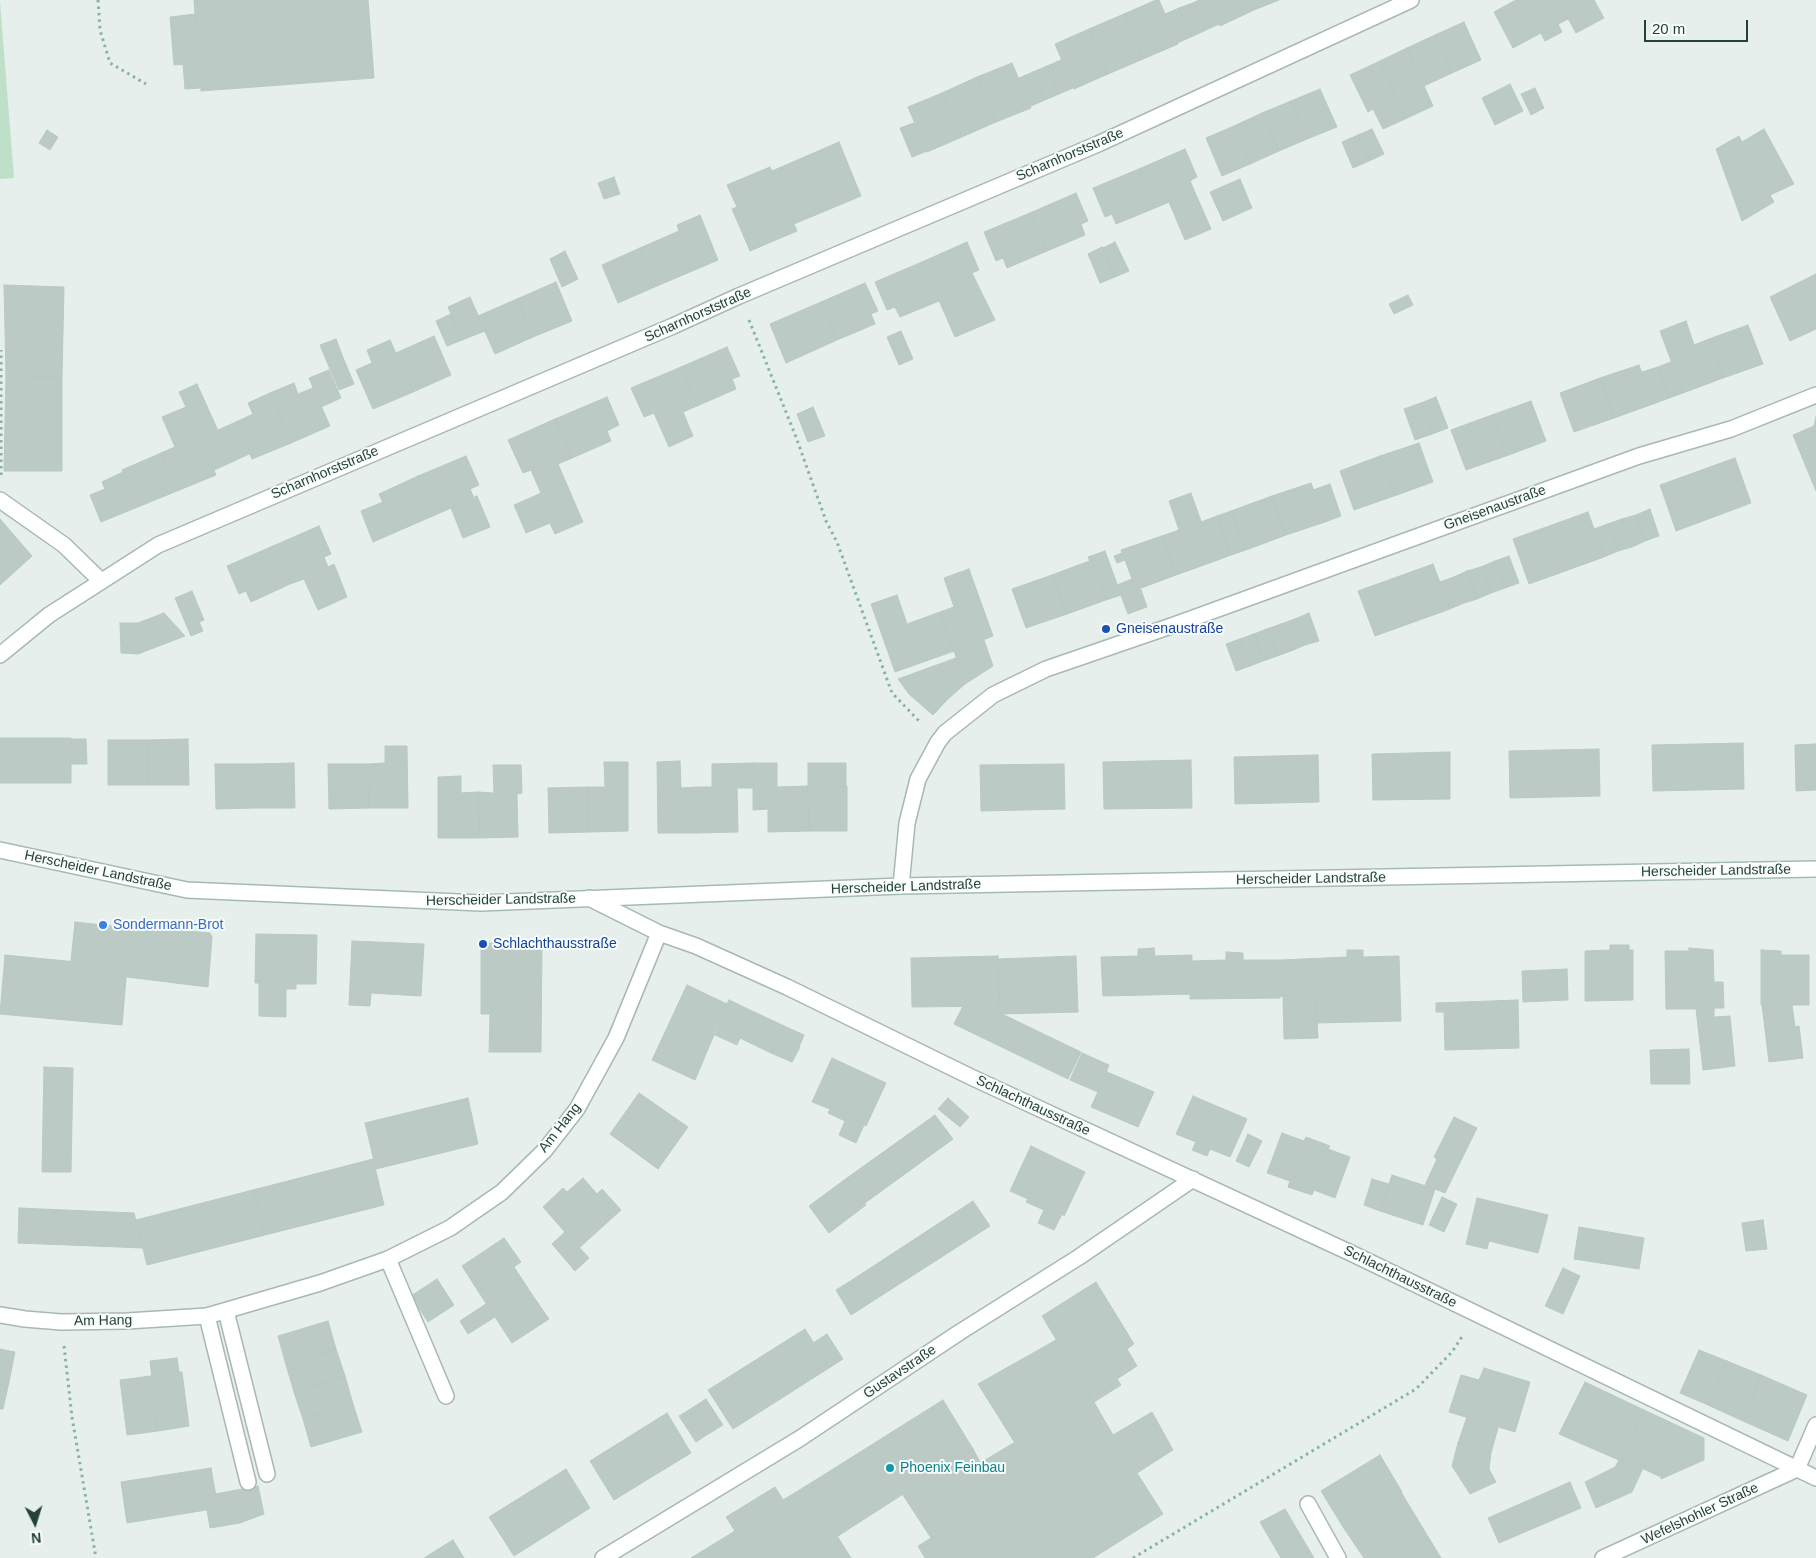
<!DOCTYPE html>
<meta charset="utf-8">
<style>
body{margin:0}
#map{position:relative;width:1816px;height:1558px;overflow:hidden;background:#e6efeb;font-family:Helvetica,sans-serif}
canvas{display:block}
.north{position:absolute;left:10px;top:1498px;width:50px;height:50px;-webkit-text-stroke:4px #f7fbf9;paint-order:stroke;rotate:175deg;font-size:14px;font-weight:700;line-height:20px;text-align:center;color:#24423a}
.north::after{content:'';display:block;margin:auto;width:18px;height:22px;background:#24423a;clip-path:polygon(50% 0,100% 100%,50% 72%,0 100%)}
.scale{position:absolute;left:1644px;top:20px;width:104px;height:22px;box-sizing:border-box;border:2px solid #24423a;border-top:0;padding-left:6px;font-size:15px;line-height:18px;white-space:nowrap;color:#24423a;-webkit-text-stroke:4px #f7fbf9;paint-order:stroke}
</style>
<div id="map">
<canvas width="1816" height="1558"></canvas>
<div class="north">N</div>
<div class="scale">20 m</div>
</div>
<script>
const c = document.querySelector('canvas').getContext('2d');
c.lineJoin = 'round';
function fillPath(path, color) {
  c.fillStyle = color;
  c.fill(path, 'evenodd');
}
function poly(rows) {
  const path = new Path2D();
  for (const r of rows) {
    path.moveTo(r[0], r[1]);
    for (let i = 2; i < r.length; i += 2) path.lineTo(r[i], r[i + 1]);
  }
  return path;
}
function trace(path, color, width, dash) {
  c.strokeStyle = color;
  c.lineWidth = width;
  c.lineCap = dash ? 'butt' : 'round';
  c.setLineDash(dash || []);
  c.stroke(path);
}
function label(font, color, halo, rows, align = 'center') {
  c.font = font + ' Helvetica,sans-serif';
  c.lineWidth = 4;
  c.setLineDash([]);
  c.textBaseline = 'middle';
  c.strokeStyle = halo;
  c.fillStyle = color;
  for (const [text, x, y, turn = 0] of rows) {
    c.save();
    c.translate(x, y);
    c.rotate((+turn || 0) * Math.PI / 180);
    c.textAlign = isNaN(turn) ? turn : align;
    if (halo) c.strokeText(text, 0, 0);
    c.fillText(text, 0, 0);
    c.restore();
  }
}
const green = poly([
 [0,2,14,178,0,179]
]);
const building = poly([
 [194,0,368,0,374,78,201,91,194,0],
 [1156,0,1159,0,1178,44,1143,59,1124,14,1156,0],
 [1199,0,1209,0,1219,24,1206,30,1193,3,1199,0],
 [1209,0,1250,0,1254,10,1220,26,1209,0],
 [1250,0,1279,0,1254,10,1250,0],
 [1516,0,1523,0,1541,33,1513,48,1494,12,1516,0],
 [1523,0,1558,0,1568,19,1541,33,1523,0],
 [1558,0,1594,0,1604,18,1576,33,1558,0],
 [1193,3,1206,30,1191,37,1179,8,1193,3],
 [1179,8,1191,37,1177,43,1165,14,1179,8],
 [195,14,198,63,174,65,170,17,195,14],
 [1124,14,1143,59,1108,74,1089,29,1124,14],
 [1464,22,1481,60,1452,73,1435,35,1464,22],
 [1558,24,1562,32,1545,41,1541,33,1558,24],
 [1089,29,1108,74,1074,89,1055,44,1089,29],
 [1435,35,1452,73,1424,86,1407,48,1435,35],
 [1407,48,1433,106,1405,119,1380,61,1407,48],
 [1061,60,1073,88,1059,94,1047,66,1061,60],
 [1380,61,1405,119,1383,129,1373,109,1368,112,1350,75,1380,61],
 [198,63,200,88,185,89,183,64,198,63],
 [1012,63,1031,108,996,122,977,77,1012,63],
 [1047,66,1059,94,1045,100,1033,72,1047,66],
 [1033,72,1045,100,1031,106,1019,78,1033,72],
 [977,77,996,122,962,137,942,93,977,77],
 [1510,84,1523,111,1495,125,1482,98,1510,84],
 [1535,88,1544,108,1531,115,1521,94,1535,88],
 [1320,89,1337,127,1307,139,1291,101,1320,89],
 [942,93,962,137,927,152,908,107,942,93],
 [1291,101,1307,139,1279,151,1262,113,1291,101],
 [1262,113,1279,151,1250,164,1234,126,1262,113],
 [914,123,927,151,912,157,900,128,914,123],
 [1234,126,1250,164,1222,176,1206,138,1234,126],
 [1372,129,1384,154,1369,161,1358,135,1372,129],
 [1764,129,1794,184,1770,195,1774,202,1742,221,1716,149,1739,136,1742,142,1764,129],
 [47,130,58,137,50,150,39,143,47,130],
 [1358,135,1369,161,1353,168,1342,142,1358,135],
 [839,142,861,196,794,224,772,171,839,142],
 [1185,149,1197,177,1190,181,1211,229,1185,240,1169,202,1155,208,1139,169,1185,149],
 [770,167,797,231,750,251,732,209,737,207,727,185,770,167],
 [1139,169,1155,208,1116,224,1112,214,1105,217,1093,188,1139,169],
 [614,177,620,194,604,199,598,183,614,177],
 [1240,179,1252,208,1223,221,1210,192,1240,179],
 [1076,193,1088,221,1081,224,1085,235,1047,251,1030,213,1076,193],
 [1030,213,1047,251,1007,268,1003,258,996,261,984,232,1030,213],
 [700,215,718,260,657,286,640,248,679,231,677,225,700,215],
 [967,242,979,270,972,273,995,320,955,337,922,262,967,242],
 [1115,242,1129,271,1115,277,1102,247,1103,248,1115,242],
 [1102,247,1115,277,1100,283,1088,254,1102,247],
 [640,248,657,286,618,303,602,265,640,248],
 [565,251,578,279,562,287,550,259,565,251],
 [922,262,939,301,900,317,895,307,887,310,875,282,922,262],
 [1816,274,1816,329,1790,341,1770,297,1816,274],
 [556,282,572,321,533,337,517,299,556,282],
 [865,283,878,311,871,314,875,324,837,340,821,302,865,283],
 [4,285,64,287,62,377,6,376,4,285],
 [1408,295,1413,305,1394,314,1389,304,1408,295],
 [470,297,485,331,462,340,448,307,470,297],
 [517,299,533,337,495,354,478,316,517,299],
 [821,302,837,340,786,363,770,324,821,302],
 [451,314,462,340,447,346,436,321,451,314],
 [1686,321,1694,345,1709,339,1723,378,1683,393,1660,331,1686,321],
 [1748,325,1763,364,1723,378,1709,339,1748,325],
 [901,331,913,359,899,365,887,337,901,331],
 [434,336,451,375,413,392,396,353,434,336],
 [336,339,342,355,327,362,320,345,336,339],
 [390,340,413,392,373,409,356,370,372,363,367,350,390,340],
 [727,347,740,376,732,379,736,389,697,406,681,367,727,347],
 [342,355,354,384,339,390,327,362,342,355],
 [1671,362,1683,393,1669,398,1658,367,1671,362],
 [1639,365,1653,404,1614,418,1600,378,1639,365],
 [681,367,697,406,683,412,693,436,669,447,654,413,644,417,631,388,681,367],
 [1658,367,1669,398,1653,404,1642,372,1658,367],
 [329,370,341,398,321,407,309,378,329,370],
 [6,376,62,377,62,471,4,471,6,376],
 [1600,378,1614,418,1574,432,1560,393,1600,378],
 [294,383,298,394,313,388,330,426,291,443,270,393,294,383],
 [197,384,219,433,201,441,216,475,177,491,161,453,175,447,162,417,186,407,179,392,197,384],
 [270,393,291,443,252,459,236,422,253,414,248,403,270,393],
 [607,397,619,425,607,431,611,441,572,458,555,419,607,397],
 [1436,397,1448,428,1432,434,1421,403,1436,397],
 [1531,401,1546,441,1506,456,1492,415,1531,401],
 [1421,403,1432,434,1415,440,1404,409,1421,403],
 [813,407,825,436,808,442,797,414,813,407],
 [1492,415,1506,456,1466,470,1451,430,1492,415],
 [1816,417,1816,491,1793,435,1814,426,1816,417],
 [555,419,572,458,558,464,583,522,555,534,537,495,541,493,531,470,523,473,508,440,555,419],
 [236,422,249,454,232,462,218,430,236,422],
 [219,433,232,462,214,470,201,441,219,433],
 [1419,443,1433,482,1394,496,1380,456,1419,443],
 [161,453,177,491,101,522,90,495,105,489,102,482,123,472,122,470,161,453],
 [466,456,479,485,470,489,474,498,435,515,418,476,466,456],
 [1380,456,1394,496,1354,510,1340,471,1380,456],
 [1735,458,1751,503,1676,531,1660,485,1735,458],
 [418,476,435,515,396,532,379,494,418,476],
 [1311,483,1325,522,1286,535,1272,496,1311,483],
 [1330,484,1341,516,1325,522,1313,490,1330,484],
 [1191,493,1215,561,1176,575,1162,536,1179,530,1169,501,1191,493],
 [537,495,550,523,526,533,514,505,537,495],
 [477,496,490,527,463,538,451,508,477,496],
 [1272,496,1286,535,1246,550,1231,511,1272,496],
 [383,502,396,532,373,542,361,511,383,502],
 [1650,509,1659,536,1645,541,1636,515,1650,509],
 [1231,511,1246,550,1231,555,1217,516,1231,511],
 [1588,512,1604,557,1529,584,1513,539,1588,512],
 [1636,515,1645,541,1632,547,1622,519,1636,515],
 [1217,516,1231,555,1215,561,1201,522,1217,516],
 [0,519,32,556,0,585,0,519],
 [1622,519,1632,547,1618,551,1608,524,1622,519],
 [1608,524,1618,551,1604,557,1594,529,1608,524],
 [319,526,331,554,324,557,328,567,334,564,347,597,318,610,304,579,290,584,273,546,319,526],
 [1162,536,1176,575,1136,590,1125,560,1117,563,1114,556,1122,553,1121,550,1162,536],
 [273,546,290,584,251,602,246,591,239,594,227,566,273,546],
 [1105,551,1121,595,1106,600,1092,560,1090,561,1088,557,1105,551],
 [1509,556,1519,583,1505,588,1495,561,1509,556],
 [1092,560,1106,600,1067,614,1052,575,1092,560],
 [1495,561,1505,588,1491,593,1481,567,1495,561],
 [1433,564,1450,609,1375,636,1358,591,1433,564],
 [1481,567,1491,593,1477,599,1467,571,1481,567],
 [969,569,993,636,954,651,940,612,954,607,944,578,969,569],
 [1467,571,1477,599,1464,603,1454,577,1467,571],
 [1052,575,1067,614,1026,628,1012,589,1052,575],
 [1454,577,1464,603,1450,609,1440,582,1454,577],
 [1132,579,1136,590,1139,589,1141,590,1147,607,1128,614,1117,585,1132,579],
 [192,591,204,620,199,622,203,631,191,636,175,598,192,591],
 [897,595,907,624,940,612,954,651,895,672,871,604,897,595],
 [164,613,185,636,138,654,138,623,164,613],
 [1309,613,1319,641,1305,645,1295,619,1309,613],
 [1295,619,1305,645,1291,651,1281,624,1295,619],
 [120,623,138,623,138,654,121,653,120,623],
 [1281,624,1291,651,1277,656,1267,629,1281,624],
 [1267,629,1277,656,1263,661,1254,634,1267,629],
 [1254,634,1263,661,1250,666,1240,639,1254,634],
 [1240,639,1250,666,1236,671,1226,644,1240,639],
 [984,640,993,666,965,684,954,651,984,640],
 [956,658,965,684,948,699,933,715,909,694,898,679,956,658],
 [0,738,32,738,32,783,0,783,0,738],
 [32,738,71,738,71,783,32,783,32,738],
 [71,739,86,739,87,764,71,764,71,739],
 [188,739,189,785,149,785,148,740,188,739],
 [108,740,148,740,149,785,108,785,108,740],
 [1743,743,1744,789,1653,791,1652,745,1743,743],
 [1816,744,1816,790,1796,791,1795,745,1816,744],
 [385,746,407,746,408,808,369,808,368,764,385,763,385,746],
 [1599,749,1600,796,1510,798,1509,751,1599,749],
 [1450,752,1450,799,1373,800,1372,754,1450,752],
 [1318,755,1319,802,1235,804,1234,757,1318,755],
 [1191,760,1192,808,1104,809,1103,762,1191,760],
 [680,761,681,788,698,787,698,833,658,833,657,762,680,761],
 [604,762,628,762,628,831,589,832,588,787,605,787,604,762],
 [294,763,295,808,255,808,255,764,294,763],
 [753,763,753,788,737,788,738,832,698,833,698,787,712,787,712,764,753,763],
 [753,763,777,763,777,787,808,786,809,831,768,832,768,809,753,810,753,763],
 [808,763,846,763,846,786,808,786,808,763],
 [215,764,255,764,255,808,216,809,215,764],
 [328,764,368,764,369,808,329,809,328,764],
 [1064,764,1065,809,981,811,980,765,1064,764],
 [493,765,521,765,522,793,517,794,518,837,479,838,478,792,494,793,493,765],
 [461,776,461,793,478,792,479,838,438,838,438,777,461,776],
 [808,786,847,786,847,831,809,831,808,786],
 [588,787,589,832,549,833,548,788,588,787],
 [75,922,131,928,127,967,71,961,75,922],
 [142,927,210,933,212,937,208,987,127,977,131,928,140,931,142,927],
 [256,934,317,935,316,984,296,984,296,989,274,989,274,983,255,983,256,934],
 [352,941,424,944,421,996,371,993,370,1006,349,1005,352,941],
 [481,943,542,944,541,1052,489,1052,490,1014,481,1014,481,943],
 [1610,945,1629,945,1629,950,1633,950,1633,1000,1585,1001,1585,951,1610,950,1610,945],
 [1154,948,1155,956,1192,955,1191,994,1103,996,1101,957,1138,956,1138,949,1154,948],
 [1689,948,1713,950,1714,982,1723,982,1724,1008,1714,1008,1714,1017,1730,1016,1735,1066,1703,1070,1696,1009,1666,1009,1665,951,1689,951,1689,948],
 [1347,950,1363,950,1363,957,1399,956,1401,1021,1317,1023,1316,997,1280,996,1280,960,1347,957,1347,950],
 [1761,950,1781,951,1781,955,1809,955,1809,1005,1761,1005,1761,950],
 [1226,952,1243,953,1243,960,1280,960,1280,998,1190,999,1191,961,1226,960,1226,952],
 [5,955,127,967,122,1025,0,1014,5,955],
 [998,956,999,1006,912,1007,911,958,998,956],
 [1076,956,1078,1012,999,1014,998,959,1076,956],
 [1567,969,1568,1000,1523,1002,1522,971,1567,969],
 [259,983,274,983,274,989,286,989,286,1017,259,1016,259,983],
 [687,985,727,1004,695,1080,652,1060,687,985],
 [1283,996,1316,997,1318,1038,1284,1039,1283,996],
 [729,1000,784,1026,771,1053,740,1038,737,1045,713,1034,729,1000],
 [1518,1000,1519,1048,1445,1050,1444,1012,1436,1012,1436,1003,1518,1000],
 [1762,1005,1792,1005,1795,1027,1799,1026,1803,1058,1769,1062,1762,1005],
 [963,1006,999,1006,999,1014,1002,1014,1081,1052,1068,1079,954,1024,963,1006],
 [784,1026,804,1035,799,1047,800,1047,792,1062,771,1053,784,1026],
 [1689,1049,1690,1084,1651,1084,1650,1050,1689,1049],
 [1082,1053,1109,1065,1098,1092,1070,1080,1082,1053],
 [832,1058,886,1083,866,1126,864,1125,856,1143,839,1135,845,1121,828,1113,830,1109,812,1102,832,1058],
 [44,1067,73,1068,71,1172,42,1172,44,1067],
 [1107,1072,1154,1092,1138,1127,1091,1107,1107,1072],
 [639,1093,688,1127,658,1169,610,1134,639,1093],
 [1193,1096,1247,1119,1230,1157,1210,1149,1207,1156,1192,1150,1196,1142,1176,1134,1193,1096],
 [468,1098,478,1144,376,1169,365,1123,468,1098],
 [948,1098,969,1117,960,1127,938,1109,948,1098],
 [935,1115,953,1139,865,1203,847,1178,935,1115],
 [1454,1117,1477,1128,1445,1193,1425,1185,1437,1159,1434,1157,1454,1117],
 [1282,1133,1304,1141,1306,1137,1330,1146,1328,1149,1350,1157,1335,1198,1314,1190,1312,1195,1288,1187,1290,1181,1267,1173,1282,1133],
 [1248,1134,1262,1141,1249,1167,1236,1161,1248,1134],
 [1031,1146,1085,1172,1064,1216,1062,1214,1054,1230,1038,1223,1044,1210,1026,1202,1028,1199,1010,1191,1031,1146],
 [373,1159,384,1205,265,1235,253,1190,373,1159],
 [1392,1175,1435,1189,1423,1225,1380,1211,1392,1175],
 [583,1178,597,1194,602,1189,621,1210,579,1248,543,1207,563,1188,567,1192,583,1178],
 [847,1178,866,1205,829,1233,809,1206,847,1178],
 [1372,1179,1389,1184,1380,1211,1364,1205,1372,1179],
 [253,1190,265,1235,147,1265,136,1220,253,1190],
 [1442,1197,1457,1204,1444,1232,1429,1225,1442,1197],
 [1477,1198,1548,1215,1538,1253,1489,1241,1487,1249,1466,1244,1477,1198],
 [973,1201,990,1226,865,1306,849,1282,973,1201],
 [19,1208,134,1213,143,1248,18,1243,19,1208],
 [1763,1220,1767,1249,1746,1251,1742,1223,1763,1220],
 [1579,1227,1644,1238,1639,1269,1574,1259,1579,1227],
 [565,1232,589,1258,575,1271,552,1244,565,1232],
 [504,1238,521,1262,478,1291,462,1266,504,1238],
 [514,1267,531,1293,495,1317,478,1291,514,1267],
 [1563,1268,1580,1276,1563,1314,1545,1306,1563,1268],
 [437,1279,454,1305,428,1322,411,1296,437,1279],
 [849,1282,865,1306,851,1315,836,1290,849,1282],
 [1096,1282,1134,1344,1127,1349,1137,1366,1117,1379,1121,1385,1094,1402,1042,1316,1096,1282],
 [531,1293,549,1319,512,1343,495,1317,531,1293],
 [486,1304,495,1317,468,1334,460,1321,486,1304],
 [328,1321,336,1349,286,1365,278,1336,328,1321],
 [805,1329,829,1368,733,1429,708,1390,805,1329],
 [827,1334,843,1359,829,1368,813,1343,827,1334],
 [1056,1340,1091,1397,1015,1443,978,1384,1056,1340],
 [0,1349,15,1352,9,1382,0,1380,0,1349],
 [336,1349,345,1376,294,1392,286,1365,336,1349],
 [1699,1350,1727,1361,1708,1405,1680,1393,1699,1350],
 [177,1358,179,1372,182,1372,189,1426,158,1431,150,1361,177,1358],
 [1727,1361,1761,1375,1743,1421,1708,1405,1727,1361],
 [1484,1368,1530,1382,1515,1432,1449,1412,1461,1375,1479,1380,1484,1368],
 [1761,1375,1807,1395,1788,1441,1743,1421,1761,1375],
 [151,1376,158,1431,127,1435,120,1380,151,1376],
 [345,1376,353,1404,303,1419,294,1392,345,1376],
 [0,1380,9,1382,3,1409,0,1409,0,1380],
 [1585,1382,1644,1410,1621,1461,1559,1434,1585,1382],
 [1091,1397,1113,1435,1152,1412,1173,1450,1137,1473,1163,1514,1093,1558,999,1558,1025,1541,980,1463,1091,1397],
 [706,1399,723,1425,705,1436,689,1410,706,1399],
 [943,1400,973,1449,838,1536,806,1486,943,1400],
 [353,1404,362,1432,311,1447,303,1419,353,1404],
 [689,1410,705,1436,696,1442,679,1416,689,1410],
 [1644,1410,1704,1438,1704,1460,1661,1479,1661,1477,1622,1459,1644,1410],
 [667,1413,691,1453,614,1500,590,1461,667,1413],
 [1467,1417,1498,1428,1491,1453,1458,1443,1467,1417],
 [1458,1443,1491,1453,1489,1469,1496,1482,1470,1494,1452,1466,1458,1443],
 [973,1449,999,1497,931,1538,903,1495,973,1449],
 [1380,1455,1402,1492,1343,1527,1321,1491,1380,1455],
 [1622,1459,1643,1468,1632,1492,1596,1508,1585,1482,1615,1467,1619,1460,1621,1461,1622,1459],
 [211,1468,218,1508,127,1523,121,1482,211,1468],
 [566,1469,590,1508,514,1556,489,1517,566,1469],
 [1570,1482,1581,1508,1499,1543,1488,1518,1570,1482],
 [258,1486,264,1514,240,1523,210,1528,207,1510,218,1508,215,1494,258,1486],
 [806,1486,851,1558,691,1558,735,1531,726,1517,775,1487,783,1500,806,1486],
 [1401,1492,1441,1558,1364,1558,1343,1527,1401,1492],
 [999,1497,1025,1541,999,1558,925,1558,918,1546,999,1497],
 [1285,1509,1314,1558,1281,1558,1260,1522,1285,1509],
 [453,1540,464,1558,424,1558,453,1540]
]);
const path = poly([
 [98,0,100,30,110,63,146,84],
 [749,320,796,437,826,521,837,542,892,693,921,723],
 [1,475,1,350],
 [64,1346,72,1417,96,1558],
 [1133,1558,1416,1389,1452,1352,1463,1335]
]);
const service = poly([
 [388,1259,446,1396],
 [226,1311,267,1474],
 [207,1316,248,1482],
 [1797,1469,1816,1425],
 [1308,1504,1338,1558]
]);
const minor = poly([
 [0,500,64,545,101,581],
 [0,655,49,615,158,545,673,326,739,296,1098,144,1411,0],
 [901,886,907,823,918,779,938,742,945,733,993,695,1046,669,1174,625,1639,456,1731,429,1816,395],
 [589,898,659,933,696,946,787,987,971,1077,1353,1254,1816,1478],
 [0,1315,25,1319,61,1322,127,1321,207,1316,320,1283,388,1259,450,1228,502,1192,545,1150,577,1109,616,1038,659,933],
 [603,1558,799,1439,960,1332,1079,1257,1193,1179],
 [1603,1558,1797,1469]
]);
const secondary = poly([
 [0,850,187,890,481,903,901,886,1816,869]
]);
const markers = [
 [1106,629,5,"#1a4fb4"],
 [103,925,5,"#3f7fe0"],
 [483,944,5,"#1a4fb4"],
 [890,1468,5,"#0f9aa8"]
];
const streetNames = [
 ["Scharnhorststraße",1070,155,-23],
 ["Scharnhorststraße",698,315,-24],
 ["Scharnhorststraße",325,473,-23],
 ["Gneisenaustraße",1495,508,-20],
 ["Herscheider Landstraße",98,871,12],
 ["Herscheider Landstraße",1716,871,-1],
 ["Herscheider Landstraße",1311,879,-1],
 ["Herscheider Landstraße",906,887,-2],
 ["Herscheider Landstraße",501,900,-1],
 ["Schlachthausstraße",1033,1106,25],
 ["Am Hang",560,1128,-52],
 ["Schlachthausstraße",1400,1277,26],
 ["Am Hang",103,1321,-1],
 ["Gustavstraße",900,1372,-34],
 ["Wefelshohler Straße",1700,1514,-25]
];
const transitNames = [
 ["Gneisenaustraße",1116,629],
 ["Schlachthausstraße",493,944]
];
const shopNames = [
 ["Sondermann-Brot",113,925]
];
const cultureNames = [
 ["Phoenix Feinbau",900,1468]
];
fillPath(green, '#bfe0c8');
fillPath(building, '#bbcac4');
trace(building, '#b8c9c2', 1);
trace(service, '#a8b8b2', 18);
trace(minor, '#a8b8b2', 18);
trace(secondary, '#a4bbb3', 18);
trace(path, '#86b3a5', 3, [2.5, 4]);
trace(service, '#fff', 15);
trace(minor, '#fff', 15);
trace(secondary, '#fff', 15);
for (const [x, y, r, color] of markers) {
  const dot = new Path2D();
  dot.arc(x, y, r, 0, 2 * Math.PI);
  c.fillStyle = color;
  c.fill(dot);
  trace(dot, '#f7fbf9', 2);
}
label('14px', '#24423a', '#f7fbf9', streetNames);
label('14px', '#164399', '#f7fbf9', transitNames, 'left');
label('14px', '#366cbe', '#f7fbf9', shopNames, 'left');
label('14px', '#0d838f', '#f7fbf9', cultureNames, 'left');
</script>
